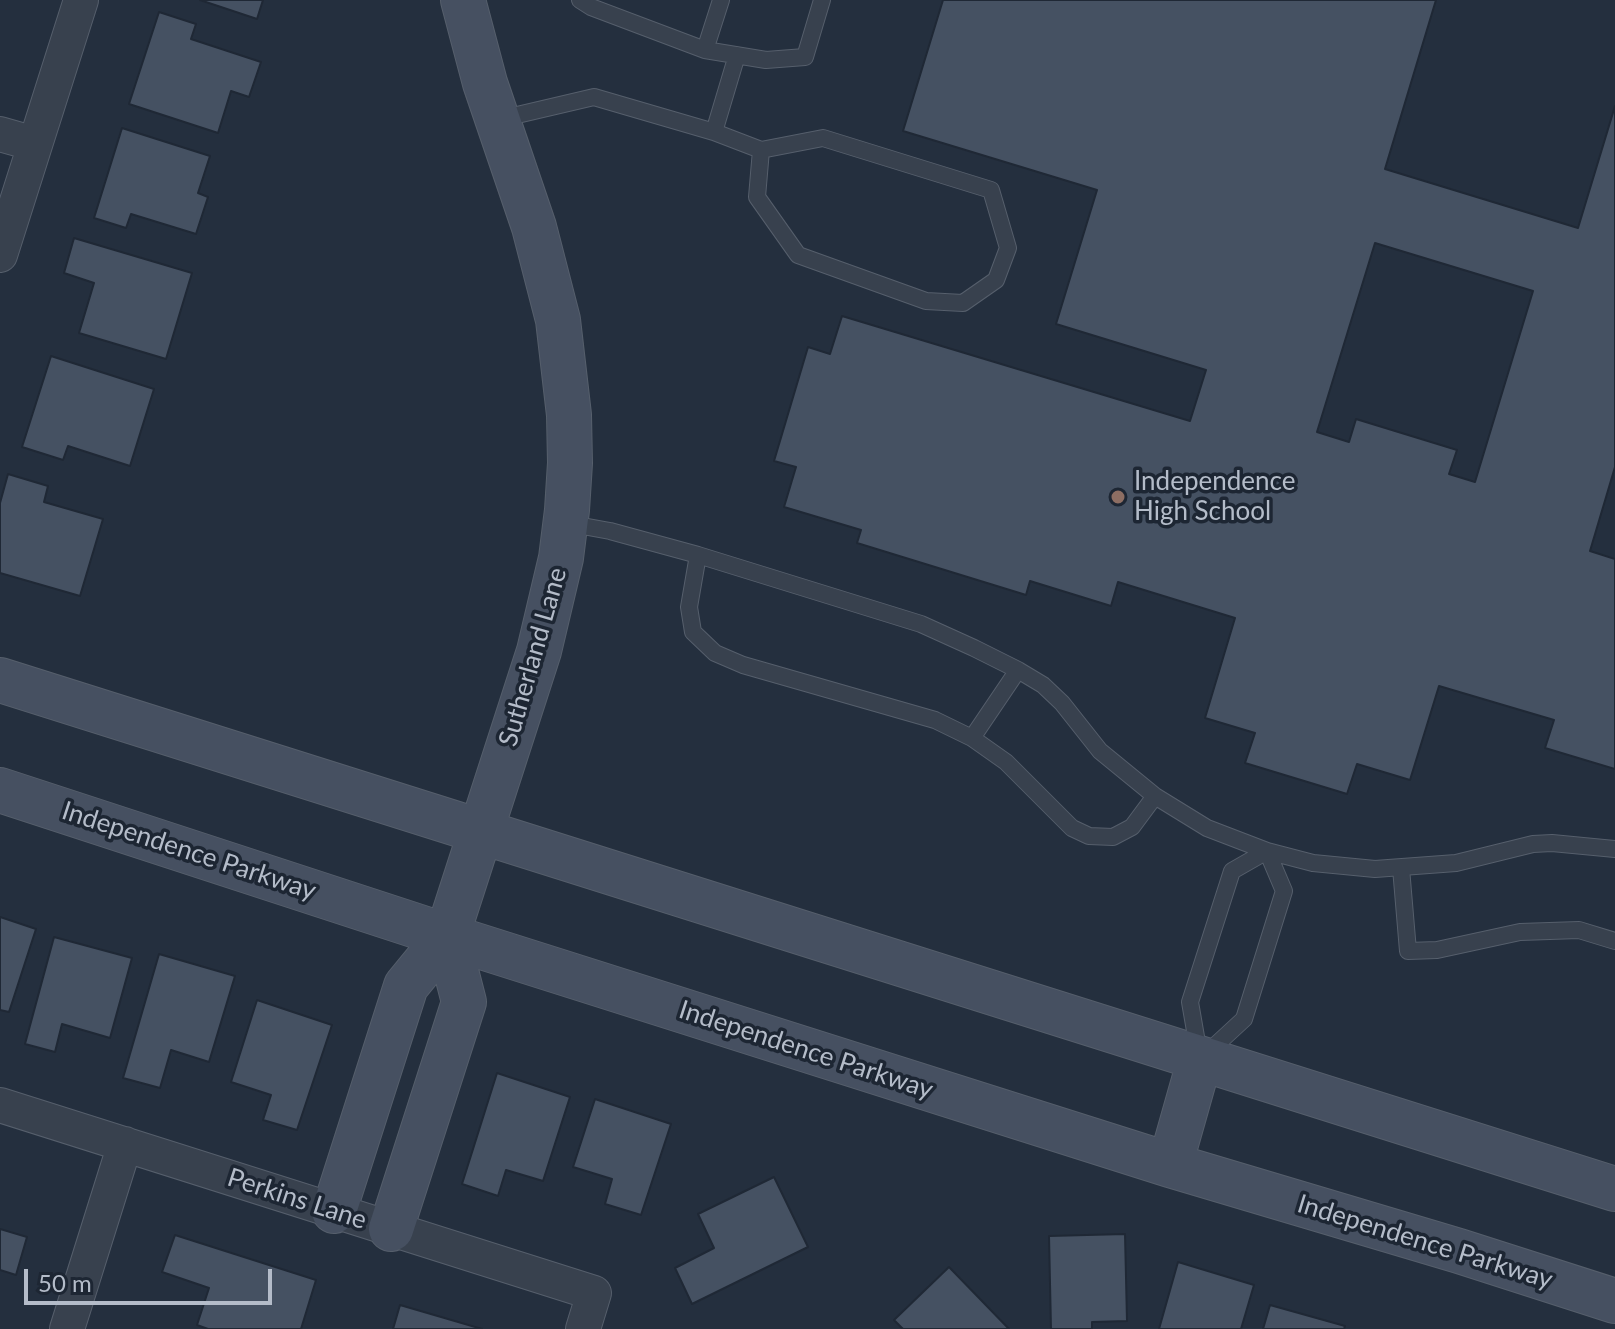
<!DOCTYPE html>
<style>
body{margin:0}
#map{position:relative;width:1615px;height:1329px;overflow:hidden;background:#242f3e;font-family:Lato,sans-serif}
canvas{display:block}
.scale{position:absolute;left:24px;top:1269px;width:248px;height:36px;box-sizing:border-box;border:4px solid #b4bcc9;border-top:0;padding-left:10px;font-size:24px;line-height:28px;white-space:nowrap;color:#b4bcc9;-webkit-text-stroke:6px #1d2633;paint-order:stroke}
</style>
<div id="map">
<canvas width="1615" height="1329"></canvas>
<div class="scale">50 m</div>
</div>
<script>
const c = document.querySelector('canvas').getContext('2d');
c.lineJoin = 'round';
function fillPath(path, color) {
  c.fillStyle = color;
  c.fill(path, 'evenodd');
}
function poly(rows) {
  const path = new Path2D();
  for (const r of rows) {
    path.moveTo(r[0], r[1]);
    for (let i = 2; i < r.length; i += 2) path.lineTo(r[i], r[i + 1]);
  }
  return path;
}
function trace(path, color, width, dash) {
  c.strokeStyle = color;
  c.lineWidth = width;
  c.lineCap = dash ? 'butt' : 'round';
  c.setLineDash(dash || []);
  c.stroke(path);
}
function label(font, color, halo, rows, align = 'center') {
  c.font = font + ' Lato,sans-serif';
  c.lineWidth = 7;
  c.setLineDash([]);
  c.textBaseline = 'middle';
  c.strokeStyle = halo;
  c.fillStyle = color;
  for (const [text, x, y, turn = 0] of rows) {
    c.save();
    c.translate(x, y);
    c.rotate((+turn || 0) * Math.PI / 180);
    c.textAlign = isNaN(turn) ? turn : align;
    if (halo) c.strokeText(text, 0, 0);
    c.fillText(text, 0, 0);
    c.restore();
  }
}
const building = poly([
 [200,0,263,0,257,19,200,0],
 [943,0,1436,0,1385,169,1578,228,1615,106,1615,467,1590,551,1615,559,1615,769,1545,748,1554,720,1439,686,1410,780,1357,764,1347,794,1245,763,1255,733,1205,718,1235,618,1118,582,1111,606,1030,581,1026,595,857,543,861,530,784,507,796,467,774,461,808,347,830,354,842,316,1190,421,1206,370,1056,324,1097,190,903,131,943,0],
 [1375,243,1533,291,1475,482,1449,474,1457,450,1356,419,1349,442,1317,432,1375,243],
 [159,12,196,24,191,39,261,62,249,97,231,91,218,133,129,104,159,12],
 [122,128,210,156,198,193,208,197,196,234,131,214,126,228,94,218,122,128],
 [74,238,192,273,166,359,79,333,94,283,64,273,74,238],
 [51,356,154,389,130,466,68,446,63,460,22,447,51,356],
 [8,474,48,486,44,502,103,519,80,596,0,573,0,503,8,474],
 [0,917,36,929,9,1012,0,1010,0,917],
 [54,937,132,958,110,1038,62,1024,55,1052,25,1044,54,937],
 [159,954,235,976,209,1062,171,1050,160,1088,123,1078,159,954],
 [257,1000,332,1025,297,1130,263,1120,271,1095,231,1082,257,1000],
 [497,1073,570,1097,543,1181,506,1170,498,1196,462,1184,497,1073],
 [595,1099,671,1124,641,1215,605,1204,612,1179,573,1167,595,1099],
 [774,1177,808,1247,692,1304,675,1268,714,1248,698,1214,774,1177],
 [0,1229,27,1237,16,1275,0,1270,0,1229],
 [1125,1234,1127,1321,1092,1322,1092,1329,1051,1329,1049,1236,1125,1234],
 [175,1235,316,1280,301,1329,208,1329,197,1325,209,1288,162,1272,175,1235],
 [1178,1262,1254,1285,1241,1329,1159,1329,1178,1262],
 [949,1267,1009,1329,903,1329,894,1320,949,1267],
 [400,1305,482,1329,393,1329,400,1305],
 [1270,1305,1345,1326,1344,1329,1263,1329,1270,1305]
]);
const lane = poly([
 [580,0,591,7,705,50,766,60,805,57,822,0],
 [705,50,721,0],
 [500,119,594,97,714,132,761,150,823,138,991,190,1008,248,996,280,963,303,926,301,798,255,757,197,761,150],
 [714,132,737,55],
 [566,523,610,531,698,555,921,624,974,648,1018,670,1043,685,1062,703,1100,751,1155,796,1207,828,1267,851,1313,863,1375,869,1456,863,1533,844,1552,843,1615,849],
 [698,555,689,607,693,632,715,653,743,665,935,720,972,738,1006,762,1072,828,1089,836,1113,837,1132,827,1155,796],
 [972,738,1018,670],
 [1401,868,1408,951,1437,950,1520,932,1579,930,1615,941],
 [1199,1054,1190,1002,1232,871,1267,851],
 [1205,1055,1244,1019,1284,891,1267,851]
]);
const street = poly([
 [0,134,35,144],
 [0,255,81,0],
 [0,1105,594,1293,583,1329],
 [67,1329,125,1144]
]);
const secondary = poly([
 [0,680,1615,1189],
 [0,790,447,936,1170,1165,1459,1251,1615,1301],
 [1170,1165,1200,1059],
 [334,1211,406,986,447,936,539,651,561,558,567,510,570,463,569,415,558,320,534,227,485,83,463,0],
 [391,1229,464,1002,447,936]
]);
const markers = [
 [1118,497,8,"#8d6e63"]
];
const poiNames = [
 ["Independence",1134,482],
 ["High School",1134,512]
];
const streetNames = [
 ["Sutherland Lane",533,657,-74],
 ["Independence Parkway",189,851,18],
 ["Independence Parkway",806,1050,18],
 ["Perkins Lane",297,1199,18],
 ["Independence Parkway",1425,1242,17]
];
fillPath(building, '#455162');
trace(building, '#1f2835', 2);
trace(lane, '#565f6c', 18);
trace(street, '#565f6c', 36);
trace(secondary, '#565f6c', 46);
trace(lane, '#38414e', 16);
trace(street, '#38414e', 34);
trace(secondary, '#465061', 44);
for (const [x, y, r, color] of markers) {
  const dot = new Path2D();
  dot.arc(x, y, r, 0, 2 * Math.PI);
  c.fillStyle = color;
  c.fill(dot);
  trace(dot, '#1d2633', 3);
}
label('26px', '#b4bcc9', '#1d2633', poiNames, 'left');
label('26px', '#b4bcc9', '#1d2633', streetNames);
</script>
